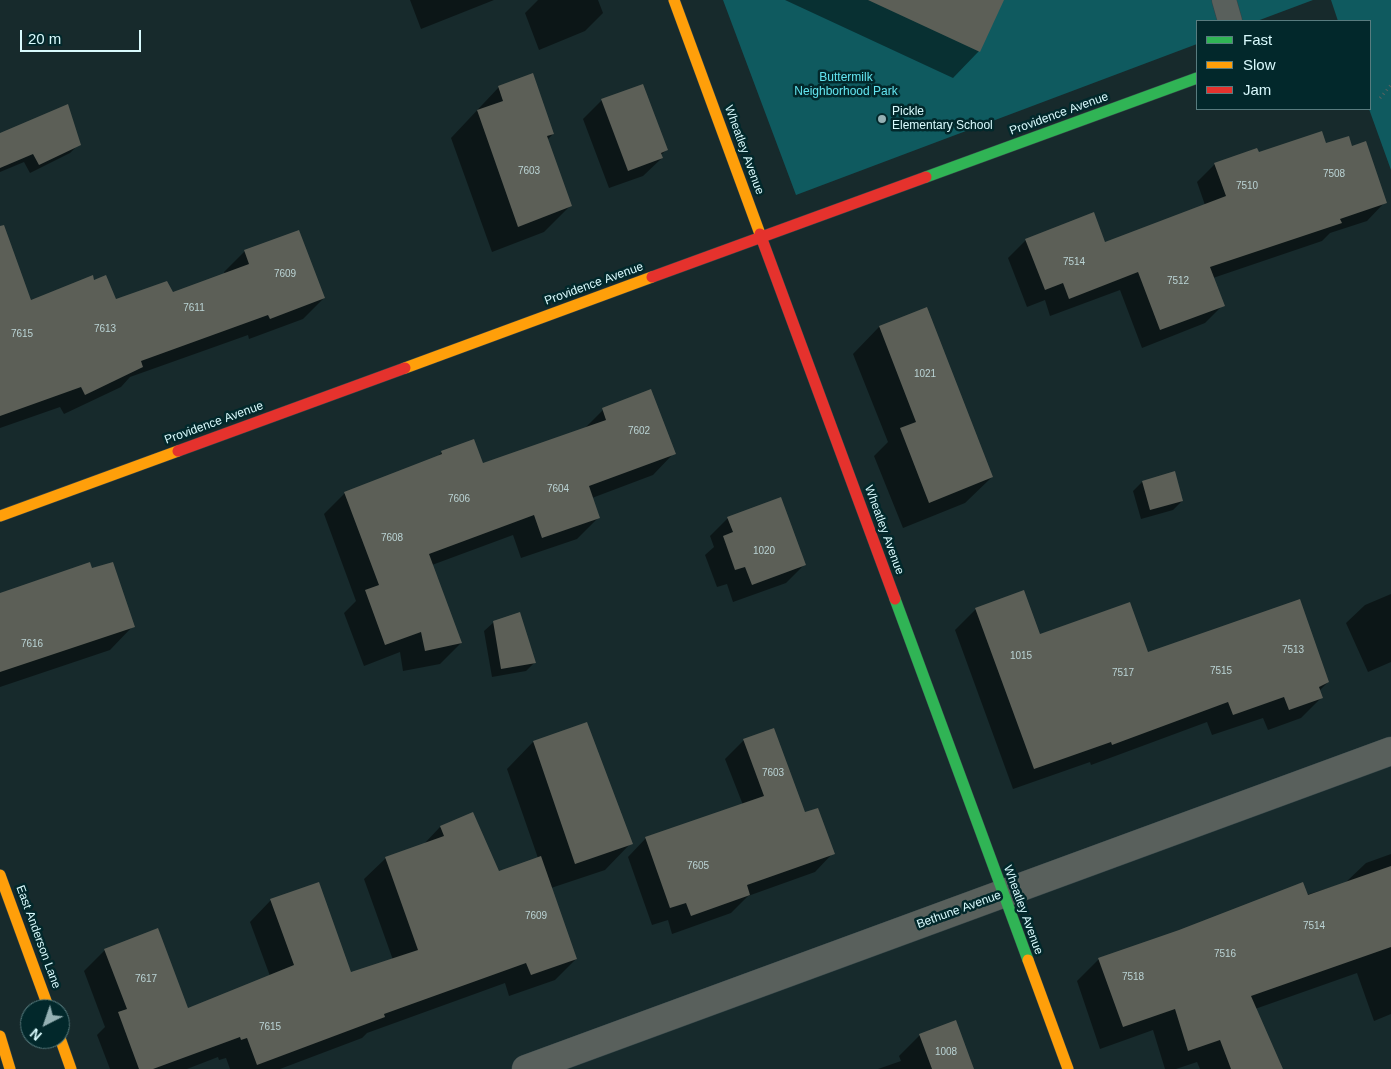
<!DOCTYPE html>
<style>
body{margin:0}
#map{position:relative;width:1391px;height:1069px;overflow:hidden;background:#172a2c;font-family:Helvetica,sans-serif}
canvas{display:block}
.legend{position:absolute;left:1196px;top:20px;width:175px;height:90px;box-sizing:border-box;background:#02282b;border:1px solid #587c7f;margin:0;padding:6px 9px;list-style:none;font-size:15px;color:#d9fafd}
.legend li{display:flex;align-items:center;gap:10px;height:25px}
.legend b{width:25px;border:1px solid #587c7f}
.north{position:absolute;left:20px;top:999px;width:50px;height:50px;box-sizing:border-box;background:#02282b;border:1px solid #587c7f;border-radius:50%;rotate:221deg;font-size:14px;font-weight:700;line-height:20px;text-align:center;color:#d9fafd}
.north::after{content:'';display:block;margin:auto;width:18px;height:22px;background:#95b1b4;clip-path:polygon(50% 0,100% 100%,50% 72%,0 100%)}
.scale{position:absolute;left:20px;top:30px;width:121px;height:22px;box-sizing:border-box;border:2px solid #d9fafd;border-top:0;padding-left:6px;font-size:15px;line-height:18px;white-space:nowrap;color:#d9fafd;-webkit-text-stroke:4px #02282b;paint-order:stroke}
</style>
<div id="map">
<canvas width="1391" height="1069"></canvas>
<ul class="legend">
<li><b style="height:6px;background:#30b455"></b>Fast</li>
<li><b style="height:6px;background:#ff9f0a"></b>Slow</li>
<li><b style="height:6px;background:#e5322d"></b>Jam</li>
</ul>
<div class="north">N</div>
<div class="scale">20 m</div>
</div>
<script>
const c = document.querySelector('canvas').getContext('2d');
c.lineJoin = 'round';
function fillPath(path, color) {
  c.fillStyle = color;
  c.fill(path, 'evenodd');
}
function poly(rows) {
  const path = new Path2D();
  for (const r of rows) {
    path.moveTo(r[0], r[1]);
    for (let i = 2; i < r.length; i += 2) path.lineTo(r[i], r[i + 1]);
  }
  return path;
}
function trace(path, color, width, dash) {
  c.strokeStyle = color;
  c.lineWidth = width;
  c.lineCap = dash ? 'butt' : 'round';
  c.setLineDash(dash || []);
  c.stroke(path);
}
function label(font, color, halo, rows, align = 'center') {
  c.font = font + ' Helvetica,sans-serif';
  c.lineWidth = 5;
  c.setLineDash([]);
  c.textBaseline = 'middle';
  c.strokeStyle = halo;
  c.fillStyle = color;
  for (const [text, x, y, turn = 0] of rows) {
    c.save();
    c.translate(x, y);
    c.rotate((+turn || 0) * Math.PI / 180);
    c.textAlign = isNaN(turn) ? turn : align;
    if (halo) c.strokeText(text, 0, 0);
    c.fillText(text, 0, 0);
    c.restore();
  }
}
const green = poly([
 [723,0,1313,0,1257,21,1197,21,1197,44,796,195],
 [1331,0,1391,0,1391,170,1369,109,1370,21,1338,21]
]);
const shadow = poly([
 [410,0,494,0,421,29],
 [538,0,598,0,603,13,585,31,539,50,525,13],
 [785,0,1002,0,979,51,953,78],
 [499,87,553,134,547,140,570,206,544,232,492,252,451,138],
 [602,100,666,150,661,155,662,158,643,176,609,188,583,119],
 [0,134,79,144,70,153,30,173,24,162,0,172],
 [1325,145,1351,147,1385,202,1367,221,1330,233,1322,241,1213,278,1223,305,1205,323,1142,348,1120,290,1050,316,1045,300,1027,307,1008,258,1026,240,1104,244,1205,205,1197,182,1215,164,1258,154],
 [245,251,324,298,303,319,249,339,248,335,130,377,121,387,64,414,60,407,0,428,0,276,31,302,93,281,115,301,172,294,225,274,224,272],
 [926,309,992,477,965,503,903,528,874,456,888,442,853,354,879,327],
 [603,410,674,453,653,475,592,498,599,517,577,539,521,558,513,535,432,565,461,643,440,664,403,671,400,652,364,666,344,613,356,601,324,514,345,493,436,458,442,452,483,464,583,430],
 [1142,482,1182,501,1173,510,1141,519,1133,491],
 [728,518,804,565,786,583,733,602,727,584,717,587,705,555,714,547,710,536],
 [92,570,133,626,110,650,0,687,0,595],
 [1391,594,1391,662,1368,672,1346,623,1365,605],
 [976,609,1040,636,1328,682,1319,691,1322,697,1301,718,1268,730,1263,718,1212,735,1207,722,1091,765,1090,762,1013,789,955,630],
 [494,622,535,662,526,671,492,677,484,631],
 [586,723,631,843,605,870,551,888,576,959,555,980,509,996,505,983,367,1033,362,1038,280,1069,230,1069,226,1058,219,1060,218,1057,187,1069,110,1069,97,1035,105,1027,84,971,105,950,187,1010,270,976,250,922,271,900,351,974,393,960,364,879,386,858,423,845,440,827,498,872,538,858,507,769,533,742],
 [744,740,804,814,833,853,815,872,748,896,731,913,672,934,668,920,652,925,628,857,646,838,743,805,725,759],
 [1391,854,1391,1014,1374,1021,1357,973,1255,1009,1280,1069,1200,1069,1197,1062,1176,1069,1165,1069,1153,1030,1100,1049,1077,981,1099,959,1345,883,1366,863],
 [920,1035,973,1069,878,1069,901,1061,899,1056]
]);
const building = poly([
 [868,0,1004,0,980,52],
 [533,73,554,134,547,136,572,206,518,227,477,110,503,101,498,86],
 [643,84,668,150,661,153,663,158,628,171,601,99],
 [68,104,81,145,39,165,33,154,0,168,0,133],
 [1322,131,1326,143,1349,136,1352,146,1366,141,1387,203,1340,219,1342,223,1210,267,1225,306,1160,330,1138,272,1069,299,1063,283,1045,290,1025,239,1094,212,1105,242,1226,196,1214,163,1257,148,1259,152],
 [4,225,31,300,93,275,94,280,106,275,116,299,167,281,173,292,249,264,244,250,299,230,325,298,270,319,268,315,141,361,143,367,85,395,81,387,0,416,0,226],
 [927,307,993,477,929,503,900,428,916,422,879,326],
 [651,389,676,454,589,486,600,518,542,538,534,515,429,554,462,643,425,651,421,632,385,645,365,590,379,585,344,492,442,454,441,451,474,439,483,463,606,420,602,408],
 [1175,471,1183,501,1150,510,1142,481],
 [781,497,806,565,752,585,745,567,735,570,723,536,733,532,727,517],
 [90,562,92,568,113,562,135,627,0,672,0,593],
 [1024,590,1040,634,1130,602,1148,652,1300,599,1329,682,1319,687,1323,698,1289,710,1284,697,1233,715,1228,702,1112,745,1111,742,1034,769,975,608],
 [520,612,536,663,501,669,493,621],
 [587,722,633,844,575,864,533,741],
 [774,728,805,812,818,808,835,854,747,885,750,895,691,916,686,903,670,908,645,837,764,796,743,739],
 [473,812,499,871,541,856,577,959,531,975,526,963,384,1014,385,1017,257,1065,247,1038,241,1040,240,1037,153,1069,139,1069,118,1012,127,1009,104,949,158,928,188,1008,294,965,270,899,319,882,351,972,418,950,385,857,444,836,440,826],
 [1391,866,1391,947,1251,996,1283,1069,1231,1069,1220,1040,1188,1051,1175,1009,1123,1027,1098,958,1179,930,1303,882,1308,895],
 [956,1020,974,1069,932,1069,919,1034]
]);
const path = poly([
 [1380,98,1391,85]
]);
const lane = poly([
 [1224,0,1230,21]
]);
const street = poly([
 [526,1069,1391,751]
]);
const fast = poly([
 [926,177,1197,78],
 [895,599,1028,960]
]);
const slow = poly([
 [674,0,760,234],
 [405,368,652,277],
 [0,516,178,451],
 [0,875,49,1009],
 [1028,960,1068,1069],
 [0,1036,10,1069],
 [60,1038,71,1069]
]);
const jam = poly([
 [760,234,895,599],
 [652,277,926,177],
 [178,451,405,368]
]);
const markers = [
 [882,119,5,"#95b1b4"]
];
const numberNames = [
 ["7603",529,171],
 ["7508",1334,174],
 ["7510",1247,186],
 ["7514",1074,262],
 ["7609",285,274],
 ["7512",1178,281],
 ["7611",194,308],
 ["7613",105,329],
 ["7615",22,334],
 ["1021",925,374],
 ["7602",639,431],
 ["7604",558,489],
 ["7606",459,499],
 ["7608",392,538],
 ["1020",764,551],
 ["7616",32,644],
 ["7513",1293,650],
 ["1015",1021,656],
 ["7515",1221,671],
 ["7517",1123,673],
 ["7603",773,773],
 ["7605",698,866],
 ["7609",536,916],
 ["7514",1314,926],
 ["7516",1225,954],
 ["7518",1133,977],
 ["7617",146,979],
 ["7615",270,1027],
 ["1008",946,1052]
];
const parkNames = [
 ["Buttermilk",846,78],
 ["Neighborhood Park",846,92]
];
const poiNames = [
 ["Pickle",892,112],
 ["Elementary School",892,126]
];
const streetNames = [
 ["Providence Avenue",1059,114,-20],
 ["Wheatley Avenue",744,150,70],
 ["Providence Avenue",594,284,-20],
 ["Providence Avenue",214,423,-20],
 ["Wheatley Avenue",884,530,70],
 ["Bethune Avenue",959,910,-20],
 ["Wheatley Avenue",1023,910,70],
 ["East Anderson Lane",38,937,70]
];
fillPath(green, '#0f5a5f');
fillPath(shadow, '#0007');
fillPath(building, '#5c5f57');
trace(lane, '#344548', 25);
trace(street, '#344548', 29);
trace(fast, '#344548', 12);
trace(slow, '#344548', 12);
trace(jam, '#344548', 12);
trace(path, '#586260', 3, [1, 4]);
trace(lane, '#59605c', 24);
trace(street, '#59605c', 28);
trace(fast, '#30b455', 11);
trace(slow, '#ff9f0a', 11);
trace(jam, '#e5322d', 11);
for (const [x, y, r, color] of markers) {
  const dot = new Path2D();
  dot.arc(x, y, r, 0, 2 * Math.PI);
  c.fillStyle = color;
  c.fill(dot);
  trace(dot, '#02282b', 2);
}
label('10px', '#bad3d4', null, numberNames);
label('12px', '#62e3ee', '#02282b', parkNames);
label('12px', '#d9fafd', '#02282b', poiNames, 'left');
label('12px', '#d9fafd', '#02282b', streetNames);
</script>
